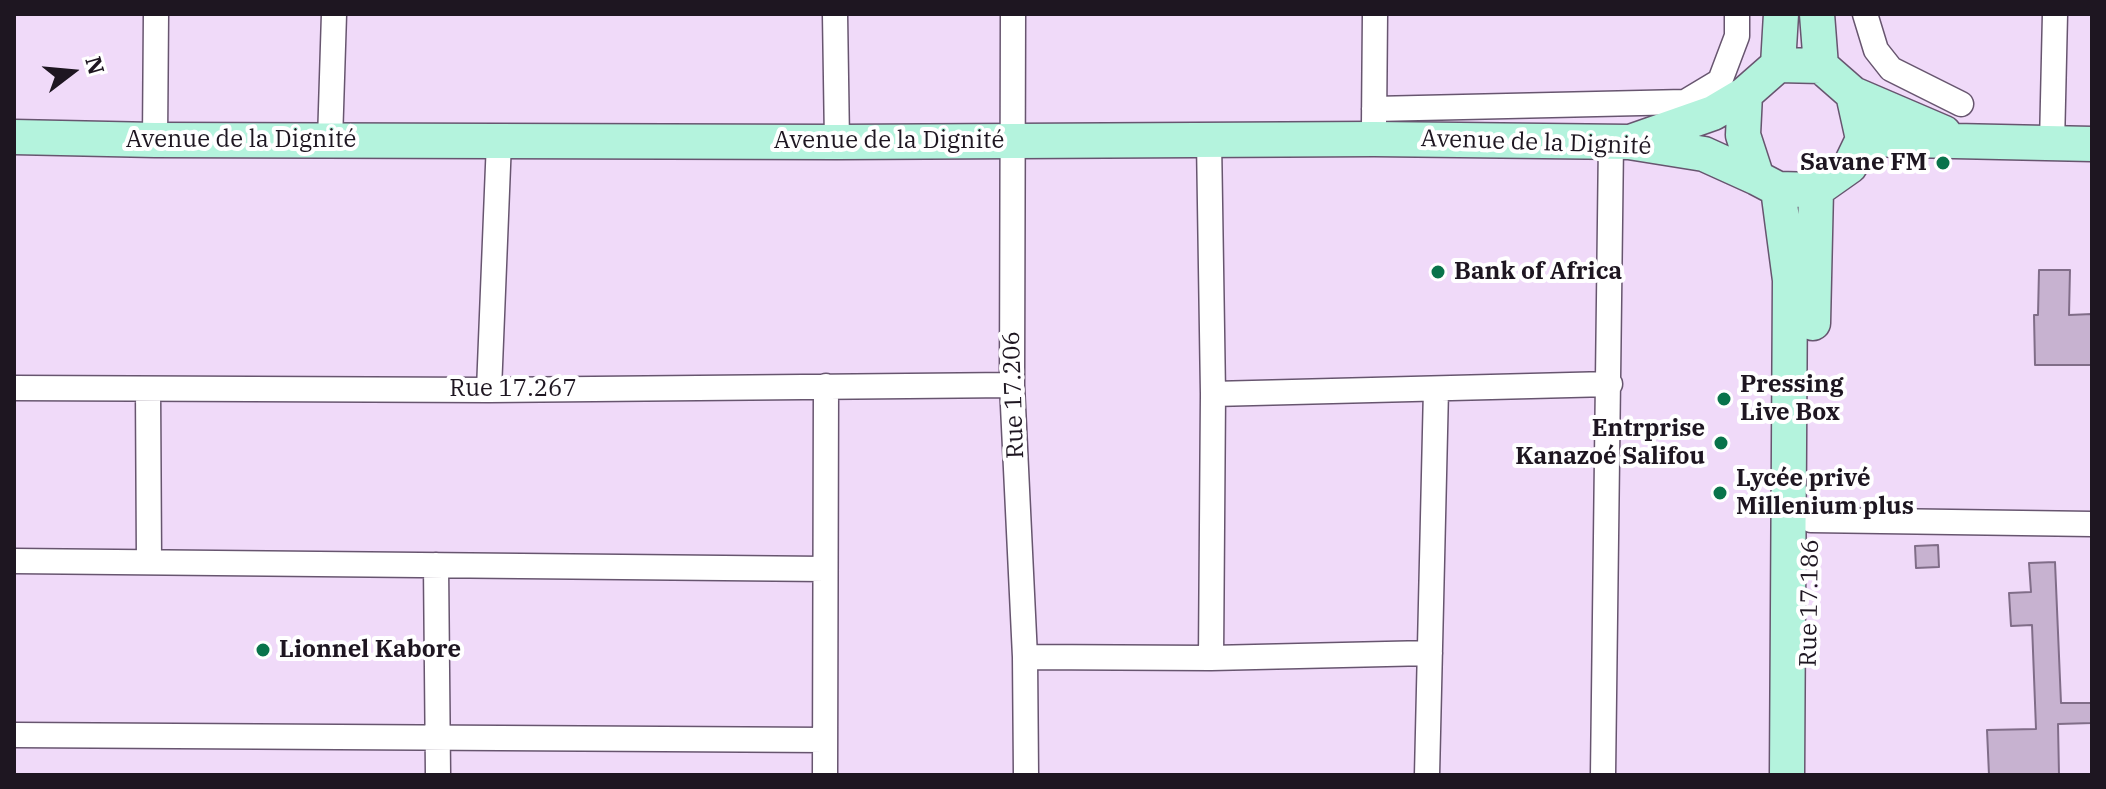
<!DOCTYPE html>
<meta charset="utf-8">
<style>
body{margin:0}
#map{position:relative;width:2106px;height:789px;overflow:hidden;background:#f0daf9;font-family:"IBM Plex Serif",serif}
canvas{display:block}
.frame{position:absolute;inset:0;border:16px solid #1e1621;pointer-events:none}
.north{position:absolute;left:32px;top:32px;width:80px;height:80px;-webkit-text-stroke:6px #fff;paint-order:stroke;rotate:74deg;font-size:22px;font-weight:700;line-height:32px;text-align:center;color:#1e1621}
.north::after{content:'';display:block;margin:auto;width:28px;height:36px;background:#1e1621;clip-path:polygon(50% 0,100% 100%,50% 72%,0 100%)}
</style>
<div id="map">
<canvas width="2106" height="789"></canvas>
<div class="frame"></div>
<div class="north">N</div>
</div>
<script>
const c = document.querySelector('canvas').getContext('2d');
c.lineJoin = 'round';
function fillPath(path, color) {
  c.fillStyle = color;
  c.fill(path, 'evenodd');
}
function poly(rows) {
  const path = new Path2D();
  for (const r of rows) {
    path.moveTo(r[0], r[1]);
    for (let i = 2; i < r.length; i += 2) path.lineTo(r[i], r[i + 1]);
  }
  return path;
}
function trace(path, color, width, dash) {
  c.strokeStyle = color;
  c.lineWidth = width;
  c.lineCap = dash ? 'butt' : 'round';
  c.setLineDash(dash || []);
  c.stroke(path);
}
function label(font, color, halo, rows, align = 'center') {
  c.font = font + ' "IBM Plex Serif",serif';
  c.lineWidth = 8;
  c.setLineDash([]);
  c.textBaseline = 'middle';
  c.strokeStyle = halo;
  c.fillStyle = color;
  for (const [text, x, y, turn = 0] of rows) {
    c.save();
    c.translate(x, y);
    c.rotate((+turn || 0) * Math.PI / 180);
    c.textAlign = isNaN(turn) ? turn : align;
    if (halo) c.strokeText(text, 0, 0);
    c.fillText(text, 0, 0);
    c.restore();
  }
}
const building = poly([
 [2039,270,2070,270,2069,315,2092,314,2092,365,2035,365,2034,315,2038,315,2039,270],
 [1938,545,1939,567,1916,568,1915,546,1938,545],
 [2055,562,2061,703,2092,703,2092,723,2058,724,2059,775,1989,775,1987,730,2036,729,2032,625,2011,626,2009,593,2031,592,2029,563,2055,562]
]);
const street = poly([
 [835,14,837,142],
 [1013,14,1012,385,1025,657,1026,775],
 [1865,14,1876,50,1891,69,1961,104],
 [1374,109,1685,102,1720,81,1737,36,1737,14],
 [1374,124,1375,14],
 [155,140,156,14],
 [1209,140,1213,394,1211,658],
 [330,141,334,14],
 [2052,144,2055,14],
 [14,388,489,390,1012,385],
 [148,389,149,561],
 [489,390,499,141],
 [1213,394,1610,384],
 [1811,520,2092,524],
 [14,561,825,569],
 [436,565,438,775],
 [1025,657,1211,658,1430,653],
 [14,735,825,740],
 [825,775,826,386],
 [1427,775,1436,389],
 [1603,775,1611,142]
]);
const secondary = poly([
 [1817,14,1821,66],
 [1778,65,1821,66,1853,94,1863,139,1850,166,1816,190,1778,189,1757,178,1743,135,1745,94,1778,65],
 [1778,65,1781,14],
 [1853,94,1944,133],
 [14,137,155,140,837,142,1374,139,1629,142,1704,154,1757,178],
 [1863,139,2092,144],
 [1633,141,1713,113,1745,94],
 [1778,189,1790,280,1787,775],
 [1813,323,1816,190]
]);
const markers = [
 [1943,163,8,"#09734b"],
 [1438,272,8,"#09734b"],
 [1724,399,8,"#09734b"],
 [1721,443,8,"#09734b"],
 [1720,493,8,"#09734b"],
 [263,650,8,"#09734b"]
];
const streetNames = [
 ["Avenue de la Dignité",241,140],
 ["Avenue de la Dignité",889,141],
 ["Avenue de la Dignité",1536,143,2],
 ["Rue 17.267",513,389],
 ["Rue 17.206",1014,395,-92],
 ["Rue 17.186",1810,603,-89]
];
const poiNames = [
 ["Savane FM",1927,163,"right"],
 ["Bank of Africa",1454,272],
 ["Pressing",1740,385],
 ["Live Box",1740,413],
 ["Entrprise",1705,429,"right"],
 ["Kanazoé Salifou",1705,457,"right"],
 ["Lycée privé",1736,479],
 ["Millenium plus",1736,507],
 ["Lionnel Kabore",279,650]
];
fillPath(building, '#c7b2d0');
trace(building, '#806d88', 2);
trace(street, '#67556f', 27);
trace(secondary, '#67556f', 37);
trace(street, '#fff', 24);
trace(secondary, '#b4f3dd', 34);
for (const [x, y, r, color] of markers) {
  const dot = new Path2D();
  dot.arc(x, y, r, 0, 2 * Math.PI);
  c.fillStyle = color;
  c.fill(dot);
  trace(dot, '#fff', 3);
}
label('24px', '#1e1621', '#fff', streetNames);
label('bold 24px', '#1e1621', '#fff', poiNames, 'left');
</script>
